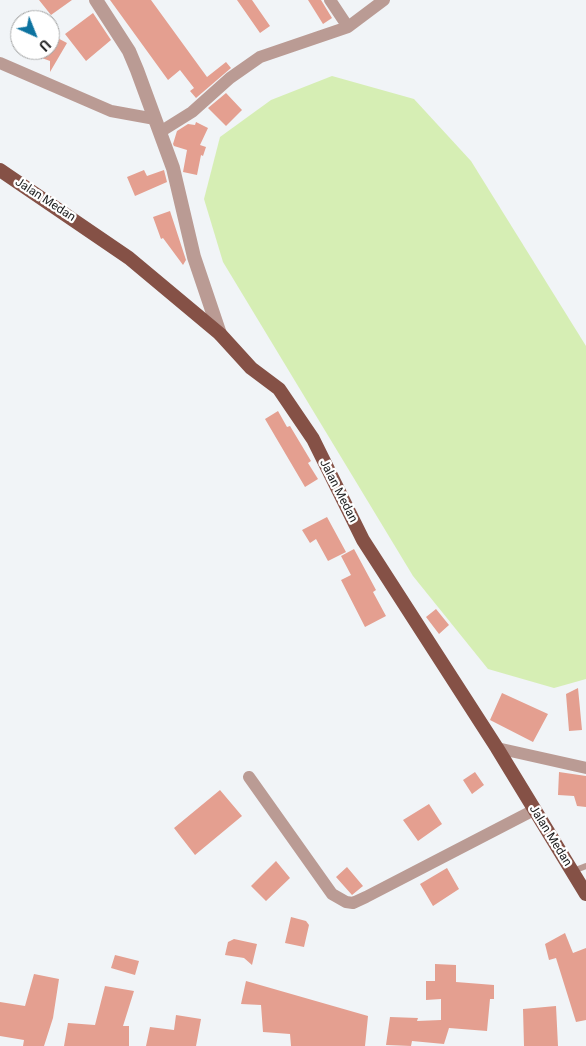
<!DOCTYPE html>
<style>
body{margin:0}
#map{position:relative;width:586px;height:1046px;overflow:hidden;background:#f1f4f7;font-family:Roboto,sans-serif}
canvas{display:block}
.north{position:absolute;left:10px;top:10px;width:50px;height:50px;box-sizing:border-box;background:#fff;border:1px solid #a4a5a5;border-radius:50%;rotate:136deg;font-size:14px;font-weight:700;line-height:20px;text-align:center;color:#1c1d1e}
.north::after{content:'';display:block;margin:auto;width:18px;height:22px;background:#0d73a0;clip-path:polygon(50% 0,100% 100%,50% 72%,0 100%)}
</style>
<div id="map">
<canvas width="586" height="1046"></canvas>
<div class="north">U</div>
</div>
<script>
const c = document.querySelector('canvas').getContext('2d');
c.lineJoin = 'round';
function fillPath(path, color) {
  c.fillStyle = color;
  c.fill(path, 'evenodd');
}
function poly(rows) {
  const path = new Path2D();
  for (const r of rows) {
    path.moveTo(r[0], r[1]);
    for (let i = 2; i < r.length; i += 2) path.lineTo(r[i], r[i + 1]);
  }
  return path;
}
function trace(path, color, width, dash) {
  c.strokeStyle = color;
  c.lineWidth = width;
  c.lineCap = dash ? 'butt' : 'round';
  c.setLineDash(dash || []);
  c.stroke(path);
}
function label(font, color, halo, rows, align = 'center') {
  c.font = font + ' Roboto,sans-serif';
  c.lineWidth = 4.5;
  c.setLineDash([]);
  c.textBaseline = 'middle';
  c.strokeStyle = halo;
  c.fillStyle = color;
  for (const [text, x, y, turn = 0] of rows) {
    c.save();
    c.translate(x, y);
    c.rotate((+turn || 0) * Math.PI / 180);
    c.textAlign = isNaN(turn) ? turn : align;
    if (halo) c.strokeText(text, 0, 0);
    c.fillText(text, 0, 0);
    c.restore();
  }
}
const green = poly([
 [332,76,414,99,471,161,586,346,586,679,554,688,488,669,413,576,223,262,204,199,220,137,271,100]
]);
const building = poly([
 [39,0,72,0,51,15],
 [110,0,151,0,207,77,226,62,231,68,196,98,190,91,194,88,180,70,168,80],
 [237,0,252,0,270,26,260,33],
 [308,0,321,0,332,18,323,24],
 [93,13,111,40,86,61,65,34],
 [50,34,67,43,50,72,50,61,23,51,50,50],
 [226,93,242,110,226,126,208,108],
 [196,122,208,128,200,145,206,147,203,156,201,155,197,175,183,172,187,150,174,146,173,144,177,131,188,124,195,125],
 [144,170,147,176,164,170,167,182,135,196,127,177],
 [170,211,186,260,183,265,163,238,161,239,153,217],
 [278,411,287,427,290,426,311,461,308,463,318,479,305,487,265,419],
 [327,517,346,552,328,561,316,539,310,543,302,530],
 [354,549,376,590,373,592,386,616,365,627,341,580,351,575,341,556],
 [436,609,449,625,439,634,426,617],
 [578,688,582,730,569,731,566,694],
 [502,693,548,714,533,742,490,720],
 [475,772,484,785,472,794,463,780],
 [559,772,586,776,586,807,577,806,574,796,558,795],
 [220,790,242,816,195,855,174,828],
 [429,804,442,824,418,841,403,820],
 [276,861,290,878,266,901,251,886],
 [347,867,363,886,352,895,336,877],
 [447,868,459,889,433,906,420,884],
 [291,917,306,921,309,925,304,947,285,943],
 [565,933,573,953,586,948,586,1020,576,1022,556,958,549,960,545,944],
 [234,939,257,944,252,965,244,958,225,955,228,942],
 [115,955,139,961,135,975,111,968],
 [435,964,456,965,456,982,494,985,494,999,490,999,487,1031,449,1028,444,1044,412,1041,411,1046,386,1045,390,1017,418,1018,417,1021,441,1020,441,999,426,1000,426,981,435,981],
 [34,974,59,979,53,1018,44,1046,23,1046,24,1040,0,1036,0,1002,25,1006],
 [246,981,368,1016,365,1046,291,1046,290,1034,263,1032,261,1005,241,1004],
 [105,986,134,991,123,1026,129,1026,129,1046,64,1046,68,1023,95,1025],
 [556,1006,558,1046,524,1046,523,1009],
 [176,1015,201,1019,196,1046,146,1046,150,1027,174,1030]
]);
const service = poly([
 [573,871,586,866]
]);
const minor = poly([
 [330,0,348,27],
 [0,63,111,111,155,119],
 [160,132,192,112,230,78,260,57,348,27,384,0],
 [497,748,586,768],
 [249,777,332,894,346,902,353,903,366,897,534,810]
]);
const tertiary = poly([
 [96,0,129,51,137,70,173,168,194,257,220,334]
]);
const primary = poly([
 [0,170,129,258,220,334,251,368,279,389,313,439,363,540,497,748,586,894]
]);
const streetNames = [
 ["Jalan Medan",45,200,33],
 ["Jalan Medan",338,491,63],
 ["Jalan Medan",550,836,58]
];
fillPath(green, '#d6eeb4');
fillPath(building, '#e49f90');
trace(service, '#ba9b94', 6);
trace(minor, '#ba9b94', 12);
trace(tertiary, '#ba9b94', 14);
trace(primary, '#855146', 14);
label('12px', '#1c1d1e', '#fff', streetNames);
</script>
